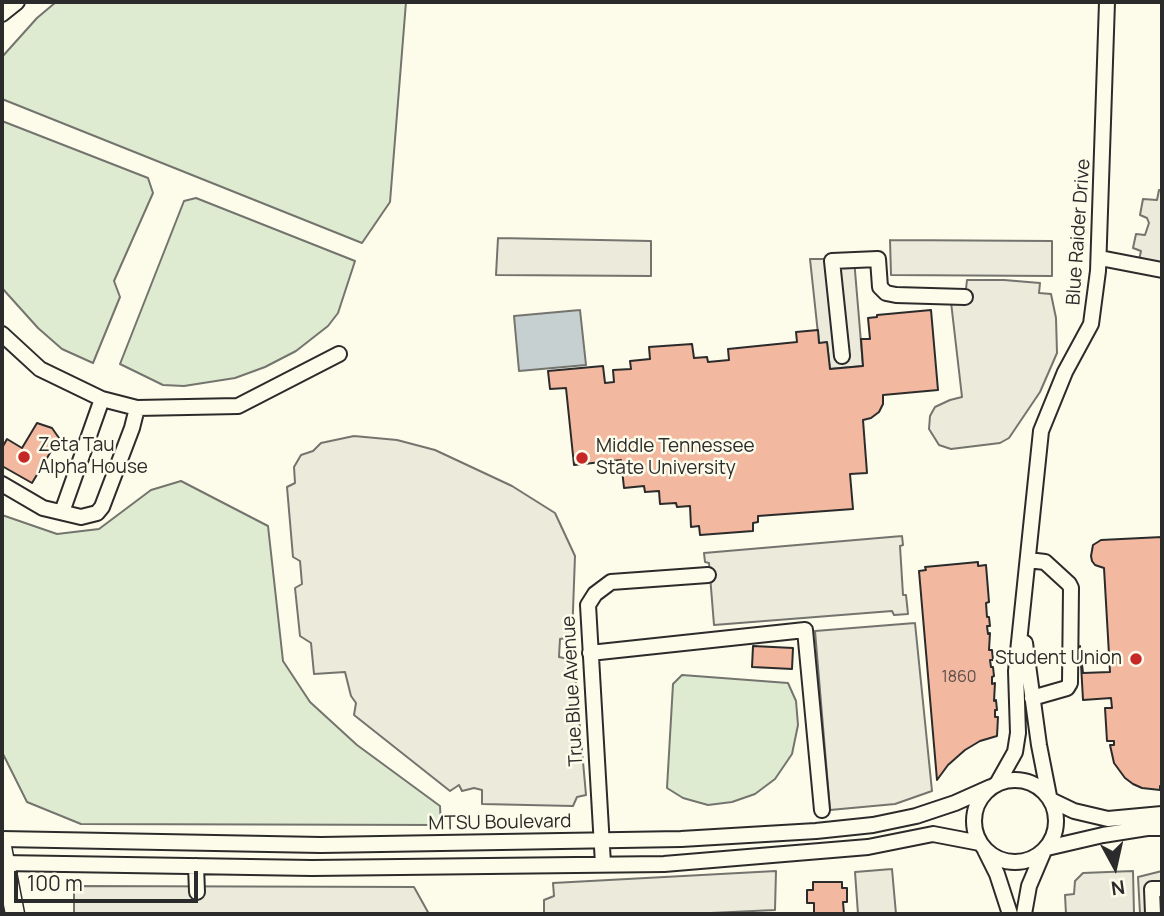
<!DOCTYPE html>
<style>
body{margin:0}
#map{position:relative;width:1164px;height:916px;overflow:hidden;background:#fdfbea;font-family:Manrope,sans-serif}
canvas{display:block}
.frame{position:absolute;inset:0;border:4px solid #2b2b2b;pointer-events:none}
.north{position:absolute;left:1080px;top:832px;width:70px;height:70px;-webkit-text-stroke:5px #fdfbea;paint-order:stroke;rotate:172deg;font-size:19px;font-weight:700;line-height:28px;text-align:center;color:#2b2b2b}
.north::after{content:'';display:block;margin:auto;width:24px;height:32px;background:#2b2b2b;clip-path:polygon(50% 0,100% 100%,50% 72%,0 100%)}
.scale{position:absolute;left:14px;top:871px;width:184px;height:32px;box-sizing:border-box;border:4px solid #2b2b2b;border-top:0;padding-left:9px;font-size:21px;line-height:24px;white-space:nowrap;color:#2b2b2b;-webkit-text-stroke:5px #fdfbea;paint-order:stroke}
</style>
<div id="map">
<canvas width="1164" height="916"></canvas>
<div class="frame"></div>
<div class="north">N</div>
<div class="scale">100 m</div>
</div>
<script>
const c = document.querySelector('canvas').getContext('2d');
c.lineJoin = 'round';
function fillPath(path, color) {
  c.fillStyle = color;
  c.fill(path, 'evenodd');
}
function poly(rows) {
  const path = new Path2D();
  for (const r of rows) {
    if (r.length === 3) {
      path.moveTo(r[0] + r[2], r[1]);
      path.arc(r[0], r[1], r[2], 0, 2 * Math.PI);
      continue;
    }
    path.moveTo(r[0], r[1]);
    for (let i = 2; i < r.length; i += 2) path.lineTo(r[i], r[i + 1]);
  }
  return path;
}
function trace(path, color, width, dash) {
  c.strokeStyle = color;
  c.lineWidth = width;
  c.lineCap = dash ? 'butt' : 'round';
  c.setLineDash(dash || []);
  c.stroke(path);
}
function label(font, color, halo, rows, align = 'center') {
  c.font = font + ' Manrope,sans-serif';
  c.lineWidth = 5;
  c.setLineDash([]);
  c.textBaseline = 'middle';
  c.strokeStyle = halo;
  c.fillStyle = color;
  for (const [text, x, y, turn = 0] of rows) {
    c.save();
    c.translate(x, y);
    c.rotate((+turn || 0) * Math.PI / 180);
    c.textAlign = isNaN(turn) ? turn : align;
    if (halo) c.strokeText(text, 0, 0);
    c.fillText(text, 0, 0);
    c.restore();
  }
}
const green = poly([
 [56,2,406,2,390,202,362,243,2,99,2,57,37,18,56,2],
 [2,121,148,178,153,193,114,281,120,297,93,363,62,349,38,328,2,288,2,121],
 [196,198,355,261,338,313,328,326,296,351,265,367,235,378,184,386,163,385,120,364,184,201,196,198],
 [181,481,268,526,283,661,310,702,357,745,440,806,441,825,81,824,27,802,2,752,2,515,57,534,99,529,151,490,181,481],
 [682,675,788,683,796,701,798,725,792,754,775,779,755,794,732,802,708,805,683,798,667,788,673,684,682,675]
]);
const parking = poly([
 [1159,190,1162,191,1162,264,1139,260,1141,251,1133,248,1136,234,1145,235,1149,223,1147,218,1140,215,1143,199,1157,200,1159,190],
 [498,238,651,241,651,276,496,275,498,238],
 [890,240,1052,241,1052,276,891,275,890,240],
 [810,259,854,259,863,366,830,369,827,343,819,343,810,259],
 [967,280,1004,280,1040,283,1039,293,1051,294,1056,318,1057,353,1040,392,1009,438,1000,443,951,449,939,445,929,429,930,416,935,407,950,400,962,397,951,302,966,289,967,280],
 [354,436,397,440,435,450,512,486,555,513,575,556,572,637,560,639,559,657,573,660,574,662,586,795,577,797,573,806,482,804,482,790,474,788,462,791,459,785,450,791,354,715,356,703,351,696,345,672,314,674,311,643,300,636,295,588,302,584,300,561,293,557,287,487,295,483,294,467,301,455,313,451,321,443,354,436],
 [902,536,903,545,900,546,903,595,906,595,908,614,894,615,892,611,714,625,709,563,705,562,704,553,902,536],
 [915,623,932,791,895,804,830,810,815,631,915,623],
 [892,869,896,914,858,914,855,872,892,869],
 [776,871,775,910,689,914,544,914,544,900,554,896,553,883,776,871],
 [1133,871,1134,914,1066,914,1065,895,1074,894,1075,881,1083,873,1133,871],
 [1162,871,1162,914,1140,914,1138,877,1162,871],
 [74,886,414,887,429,914,74,914,74,886]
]);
const water = poly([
 [580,310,586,365,519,371,514,316,580,310]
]);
const building = poly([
 [931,310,938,390,883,395,883,404,879,412,871,418,863,420,867,473,850,474,853,509,758,516,758,522,753,523,753,531,700,535,699,526,691,527,690,506,677,507,676,503,660,504,659,491,645,492,644,486,624,488,621,460,574,465,566,388,550,389,548,371,603,366,605,383,614,382,613,370,631,369,630,361,650,359,649,347,692,344,694,358,707,357,708,362,729,360,728,349,797,342,796,332,818,330,819,343,827,342,830,369,863,366,861,339,870,339,868,318,877,317,877,315,931,310],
 [37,423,52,428,59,438,32,483,2,466,2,448,7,439,22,448,37,423],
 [1162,537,1162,786,1160,786,1160,790,1142,788,1133,784,1125,778,1114,763,1110,745,1114,745,1114,741,1107,741,1105,708,1112,708,1111,698,1083,700,1080,646,1083,673,1110,672,1104,568,1095,565,1092,561,1091,556,1093,545,1101,540,1162,537],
 [978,562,978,566,986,565,989,602,986,603,987,617,989,617,990,626,987,626,988,634,990,633,989,650,992,650,993,660,990,660,991,667,993,667,994,676,992,677,992,684,995,683,994,701,996,700,997,710,995,710,995,717,998,717,997,736,980,741,965,750,948,765,937,780,919,571,926,570,925,567,978,562],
 [753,646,793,648,792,669,752,667,753,646],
 [813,882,842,882,842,888,847,888,847,902,843,902,844,914,814,914,814,903,807,903,807,890,813,890,813,882]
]);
const minor = poly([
 [2,14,17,2],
 [1100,258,1162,270],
 [2,334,40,369,102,399],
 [842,356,832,261,878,259,880,287,886,293,896,295,965,297],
 [137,408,238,406,339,354],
 [2,484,43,508,81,517,97,513,102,507,132,428,137,408,102,399,62,512],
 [1028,560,1045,562,1069,584,1071,588,1070,683,1067,688,1032,698],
 [1025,643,1039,745,1049,796],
 [590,653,805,630,822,810],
 [1015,821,41],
 [997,784,1015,752,1018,733,1016,671,1041,431,1065,372,1091,324,1098,271,1107,2],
 [1051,800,1074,811,1108,819,1162,814],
 [2,839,321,845,681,839,816,831,873,825,916,816,955,803,991,787],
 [1047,848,1103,835,1147,828,1162,828],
 [985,850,997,874,1010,914],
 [2,863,312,868,664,864,868,847,933,834,980,843],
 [603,864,588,605,595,594,611,582,708,575],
 [196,866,197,892],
 [1024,914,1029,886,1043,853],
 [1153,914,1152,889,1162,889]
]);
const major = poly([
 [2,847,15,914]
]);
const markers = [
 [24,457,7,"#c62828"],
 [582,458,7,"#c62828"],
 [1136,659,7,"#c62828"]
];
const numberNames = [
 ["1860",959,678]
];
const streetNames = [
 ["Blue Raider Drive",1079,232,-86],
 ["True Blue Avenue",573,691,-93],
 ["MTSU Boulevard",500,823,-1]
];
const poiNames = [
 ["Zeta Tau",38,446],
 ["Alpha House",38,468],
 ["Middle Tennessee",596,447],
 ["State University",596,469],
 ["Student Union",1122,659,"right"]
];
fillPath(green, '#deebd1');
trace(green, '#74746e', 2);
fillPath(parking, '#eceadb');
trace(parking, '#74746e', 2);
fillPath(water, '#c7d0d0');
trace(water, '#74746e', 2);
fillPath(building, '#f2b8a0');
trace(building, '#2b2b2b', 2);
trace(minor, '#2b2b2b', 18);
trace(major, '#2b2b2b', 21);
trace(minor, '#fdfbea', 14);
trace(major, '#fdfbea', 18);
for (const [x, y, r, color] of markers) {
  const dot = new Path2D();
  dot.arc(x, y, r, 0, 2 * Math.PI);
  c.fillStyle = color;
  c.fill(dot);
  trace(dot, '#fdfbea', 2.5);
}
label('16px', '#5d4e48', null, numberNames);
label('19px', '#2b2b2b', '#fdfbea', streetNames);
label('19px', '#2b2b2b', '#fdfbea', poiNames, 'left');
</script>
